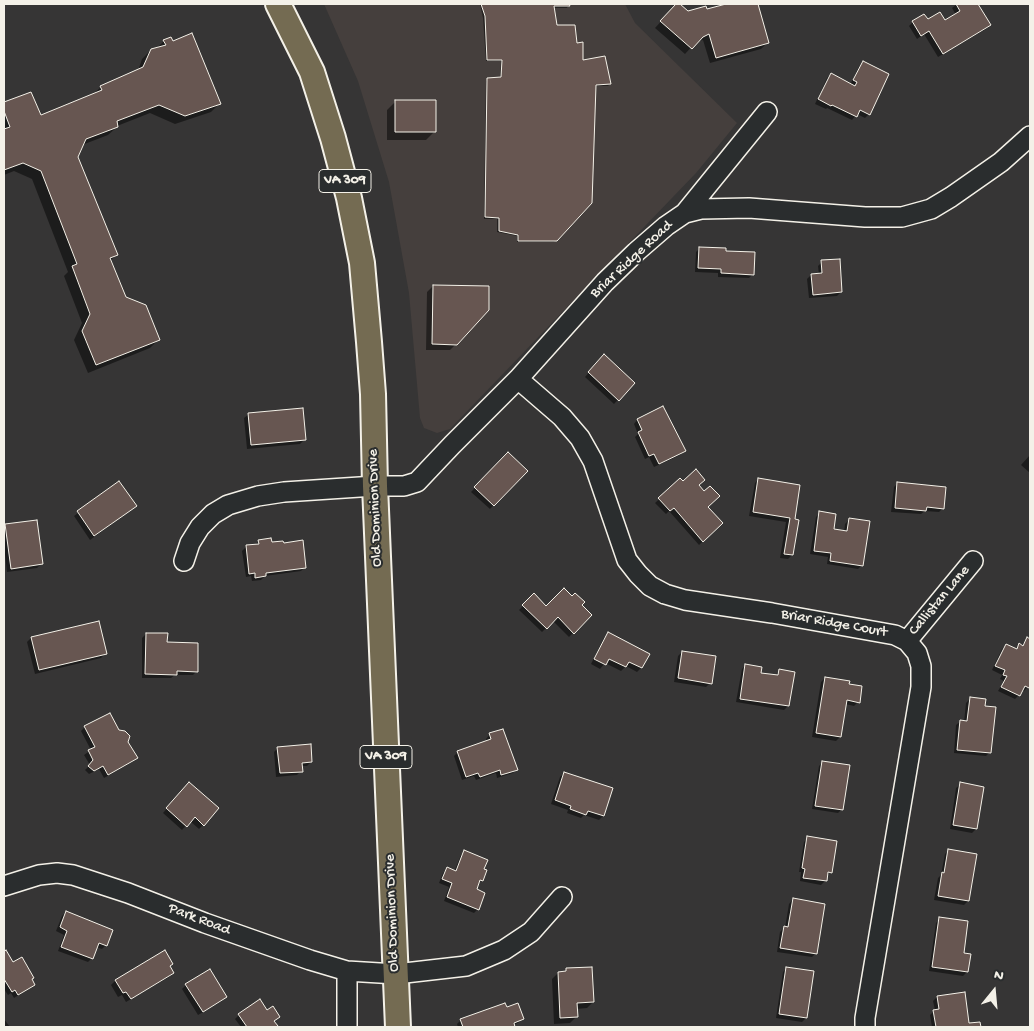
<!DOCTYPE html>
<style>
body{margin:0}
#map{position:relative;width:1034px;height:1031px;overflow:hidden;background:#363535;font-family:"Gochi Hand",sans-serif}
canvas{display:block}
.frame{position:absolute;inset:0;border:5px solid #f4f1e8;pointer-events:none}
.north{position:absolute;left:969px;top:966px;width:50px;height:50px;-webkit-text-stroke:4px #2a2d2e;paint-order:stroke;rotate:17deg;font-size:14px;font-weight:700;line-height:20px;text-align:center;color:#f4f1e8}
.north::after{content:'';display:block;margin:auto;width:18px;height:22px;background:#f4f1e8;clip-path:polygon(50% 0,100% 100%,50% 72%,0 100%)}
</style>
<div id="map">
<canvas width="1034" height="1031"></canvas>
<div class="frame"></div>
<div class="north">N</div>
</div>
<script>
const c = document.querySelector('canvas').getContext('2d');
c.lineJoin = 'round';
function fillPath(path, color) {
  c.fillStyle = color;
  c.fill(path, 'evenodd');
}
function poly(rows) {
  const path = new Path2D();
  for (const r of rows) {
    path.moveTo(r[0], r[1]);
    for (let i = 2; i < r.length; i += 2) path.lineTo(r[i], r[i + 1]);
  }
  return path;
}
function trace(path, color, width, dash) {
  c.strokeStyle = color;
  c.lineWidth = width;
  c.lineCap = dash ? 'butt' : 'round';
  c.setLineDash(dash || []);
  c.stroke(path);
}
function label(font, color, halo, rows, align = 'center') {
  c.font = font + ' "Gochi Hand",sans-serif';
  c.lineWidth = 4;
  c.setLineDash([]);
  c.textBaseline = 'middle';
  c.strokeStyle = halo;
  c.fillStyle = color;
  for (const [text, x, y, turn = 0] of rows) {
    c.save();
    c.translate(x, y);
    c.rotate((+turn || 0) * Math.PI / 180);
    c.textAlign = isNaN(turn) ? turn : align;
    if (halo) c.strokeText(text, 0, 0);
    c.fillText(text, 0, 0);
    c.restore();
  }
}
const built = poly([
 [324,4,625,4,635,23,737,123,696,173,450,429,437,433,424,428,420,418,409,293,389,182,358,81]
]);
const shadow = poly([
 [480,4,568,4,568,6,567,8,553,8,555,27,576,45,582,62,610,84,608,86,595,86,591,203,554,242,517,242,517,236,497,232,497,219,484,219,486,81,488,79,500,79,501,61,486,61,483,18],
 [677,4,687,12,707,10,730,4,756,4,767,43,761,49,710,63,703,40,696,42,685,54,655,28],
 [957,4,977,4,990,25,986,29,938,57,924,34,917,39,909,26,913,22,944,22,956,15,952,8],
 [164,41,219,104,211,112,175,124,150,113,117,126,117,127,108,135,82,145,77,157,116,255,110,261,125,298,158,340,150,348,88,373,74,340,82,323,64,276,68,272,32,179,14,171,4,175,4,104,30,93,40,117,92,95,101,87,138,71,142,59,151,50,156,49],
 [863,63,888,75,869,114,865,118,857,114,852,120,827,108,826,109,815,104,827,78,831,74,850,85,859,67],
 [396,101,434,132,426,140,387,140,387,110],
 [700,248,724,252,753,274,749,278,718,277,718,273,695,272,696,252],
 [822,262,841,292,837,296,809,298,807,279,811,275,819,275,818,266],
 [433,286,456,344,450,350,426,350,427,292],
 [604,356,634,383,614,404,585,377],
 [663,408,684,451,680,455,654,467,649,457,645,459,635,437,638,434,634,424,637,420],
 [249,414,304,440,300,444,247,449,244,418],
 [508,454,526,471,490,509,471,492],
 [1030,455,1030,473,1021,465],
 [759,479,793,521,792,555,788,559,780,558,786,522,749,516,755,483],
 [680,480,683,483,697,486,707,507,722,523,699,545,669,511,666,514,655,503],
 [119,483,136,506,90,540,74,516],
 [898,483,943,508,939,512,925,511,921,514,891,512,894,487],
 [820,513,832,530,844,532,845,524,849,520,862,565,858,569,827,564,828,557,810,554,816,517],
 [6,526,41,564,37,568,7,572,4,546,4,527],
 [259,541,305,567,301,571,265,576,261,580,252,581,251,576,246,577,242,551,246,547,255,545],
 [534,595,546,607,580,605,590,615,569,637,553,621,542,632,519,610],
 [146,634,166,644,197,671,193,675,175,675,171,678,142,678,142,638],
 [608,634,648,654,641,668,637,672,626,666,621,671,605,663,600,669,591,664,604,638],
 [31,638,105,654,101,658,35,674,27,642],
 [1027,639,1030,640,1030,682,1028,687,1024,691,1022,690,1019,695,1015,699,998,691,1004,681,1000,679,1002,675,992,670,1002,649,1006,645,1015,650,1019,645,1022,646],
 [682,652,710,683,706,687,674,682,678,656],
 [746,665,760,674,775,676,779,671,788,706,784,710,736,702,742,669],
 [825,678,848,685,858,702,854,706,845,704,840,737,836,741,812,737,821,682],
 [970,699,990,752,986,756,954,753,956,725,961,721,964,722,966,703],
 [85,727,118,731,127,742,136,758,132,762,104,778,99,769,89,774,85,770,90,765,84,755,91,750,81,731],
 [490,734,517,769,513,773,497,778,496,773,476,780,474,776,462,780,454,756,458,752,487,742,486,739],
 [278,748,311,762,307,766,301,766,301,771,297,775,276,777,274,752],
 [823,762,842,809,838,813,812,809,819,766],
 [564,773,612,789,603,816,599,820,584,815,581,818,567,813,568,810,551,804,560,777],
 [961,784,976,829,972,833,950,829,956,788],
 [185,787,203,825,199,829,190,821,182,830,163,813],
 [808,838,831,872,826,876,825,881,821,885,800,881,801,872,799,872,804,842],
 [949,850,968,901,964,905,934,900,938,878,941,875,945,854],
 [465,851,483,869,482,880,477,884,475,890,478,909,474,913,444,901,449,887,439,883,443,873,447,869,454,872,461,855],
 [793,899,816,953,812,957,777,952,780,932,784,928,785,928,789,904],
 [66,912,106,945,102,949,96,947,92,958,88,962,58,951,64,935,56,931,62,916],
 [940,919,962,954,967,972,963,976,929,971,936,923],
 [5,952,13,964,30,980,33,984,29,988,14,998,11,993,8,995,4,989,4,953],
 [164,952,168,966,173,973,169,977,126,1002,122,995,118,997,111,985,115,981],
 [787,968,806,1018,802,1022,776,1018,783,972],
 [567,969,593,1002,587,1008,576,1009,576,1017,570,1023,554,1024,552,979,558,973,563,973],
 [186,985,226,997,222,1001,198,1015,182,989],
 [937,997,968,1024,979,1023,980,1027,932,1027,930,1015,935,1010,933,1001],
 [506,1009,522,1019,518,1023,513,1025,514,1027,458,1027,457,1024,461,1020],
 [239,1015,273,1021,276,1026,275,1027,241,1027,235,1019],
 [4,1019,10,1027,4,1027]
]);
const building = poly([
 [481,4,569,4,570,6,554,6,557,25,575,25,577,43,583,42,583,60,605,56,611,84,596,85,592,203,557,241,518,241,518,235,499,231,499,218,485,217,487,78,501,77,502,60,487,60,485,16,481,4],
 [676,4,680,4,688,11,706,6,707,9,726,4,758,4,769,43,716,58,709,34,703,37,692,49,660,21,676,4],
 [956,4,978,4,991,25,943,54,929,31,921,36,912,21,924,14,928,19,940,12,945,20,960,11,956,4],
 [192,33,221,104,185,116,159,105,117,121,118,127,86,139,78,157,118,255,110,258,126,297,146,305,160,340,96,365,82,331,90,314,72,266,77,264,41,171,23,163,4,170,4,129,10,127,4,111,4,102,31,92,41,115,102,90,100,86,143,67,151,49,166,45,163,40,171,37,173,41,192,33],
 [863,61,889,74,870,115,860,110,857,117,832,105,831,106,818,99,831,73,855,86,857,82,853,80,863,61],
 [395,100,436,100,436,132,395,132,395,100],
 [699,247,726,248,726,251,755,252,754,275,721,273,721,269,698,268,699,247],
 [840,259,842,292,813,295,811,274,822,273,821,260,840,259],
 [433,285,489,286,489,310,457,345,432,344,433,285],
 [604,354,635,383,619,401,588,372,604,354],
 [663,406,686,451,659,464,654,454,649,456,638,432,642,430,637,419,663,406],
 [303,408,306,440,251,445,248,413,303,408],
 [508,452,528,471,494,506,474,487,508,452],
 [696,469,705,480,699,485,704,491,710,486,720,496,708,507,723,523,703,542,674,508,670,511,658,498,680,478,683,481,696,469],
 [758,478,800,485,795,519,799,520,793,555,784,554,790,518,753,512,758,478],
 [119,481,137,506,94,536,77,511,119,481],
 [897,482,946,487,944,509,927,507,926,511,895,508,897,482],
 [819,511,836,514,834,529,847,531,849,518,870,521,863,566,830,561,831,553,814,551,819,511],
 [37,520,43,564,11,569,5,524,37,520],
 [271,538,272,542,283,541,284,543,303,540,306,568,266,573,266,576,255,578,255,573,249,574,246,545,259,544,258,540,271,538],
 [564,588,572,596,575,593,585,602,582,605,592,615,574,634,558,617,547,629,522,605,534,593,546,606,564,588],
 [99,621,107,654,39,670,31,637,99,621],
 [608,632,650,654,642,668,629,662,626,667,609,659,606,665,594,659,608,632],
 [146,633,168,633,167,642,198,643,198,672,177,671,177,675,145,674,146,633],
 [1027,637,1030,639,1030,685,1029,688,1025,686,1020,696,1001,687,1007,676,1003,675,1005,670,995,666,1006,644,1017,649,1019,643,1023,646,1027,637],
 [682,651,716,656,712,684,678,678,682,651],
 [745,664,762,667,761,673,778,675,779,669,795,672,789,706,740,699,745,664],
 [825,677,850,681,849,684,862,686,860,703,847,700,841,737,816,733,825,677],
 [970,697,986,699,985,706,996,707,991,753,957,750,960,720,967,721,970,697],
 [110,713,119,730,125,731,130,736,128,742,138,758,108,775,103,766,94,771,88,766,93,760,88,750,95,747,84,726,110,713],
 [503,729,518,770,501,775,500,770,480,777,478,773,466,777,457,751,491,739,489,733,503,729],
 [311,744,312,762,302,763,303,772,280,773,277,747,311,744],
 [822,761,850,765,843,810,815,806,822,761],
 [564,772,613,788,604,816,588,811,586,815,570,809,571,806,555,800,564,772],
 [189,782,219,808,204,826,195,817,187,827,166,808,189,782],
 [960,782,984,787,977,829,953,825,960,782],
 [807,836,837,841,832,873,828,872,827,881,803,878,805,869,802,868,807,836],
 [948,849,977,854,969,901,938,896,942,872,944,873,948,849],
 [464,850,488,860,484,869,487,870,483,881,480,880,477,889,485,893,479,910,447,897,452,883,442,879,447,867,456,871,464,850],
 [793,898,825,904,817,954,780,948,784,926,788,927,793,898],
 [66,911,113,930,107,946,99,943,93,959,61,947,67,931,60,927,66,911],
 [939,917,968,921,964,953,971,954,968,972,932,967,939,917],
 [6,950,13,962,22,957,34,978,32,979,35,985,18,995,15,990,12,992,4,979,4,952,6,950],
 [165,950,173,964,170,966,174,973,131,999,126,992,123,993,115,980,165,950],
 [592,967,594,1002,577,1003,578,1017,560,1018,558,972,566,971,566,968,592,967],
 [786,967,814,971,807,1018,779,1014,786,967],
 [210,969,227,997,203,1012,185,984,210,969],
 [965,992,969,1023,980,1022,981,1027,936,1027,933,1010,939,1009,937,996,965,992],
 [260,999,267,1010,273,1006,280,1017,274,1021,278,1026,276,1027,247,1027,238,1014,260,999],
 [505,1003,507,1007,518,1003,524,1019,514,1023,515,1027,463,1027,460,1019,505,1003]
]);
const minor = poly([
 [685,213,767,112],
 [518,379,562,417,580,438,593,461,627,560,638,574,650,586,665,594,685,600,772,613,895,635,907,641,917,653,921,666,921,687,865,1018,865,1027],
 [184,561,190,543,200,527,213,514,228,505,258,496,284,492,375,486,404,486,417,482,452,445,518,379,605,282,636,252,666,226,685,213,701,209,749,208,865,217,902,217,931,209,951,197,1001,162,1030,136],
 [907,641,973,561],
 [4,886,39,875,57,873,73,875,128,893,205,923,310,960,347,971,396,974,466,966,504,950,531,932,562,897],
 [347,1027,347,971]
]);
const major = poly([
 [278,4,312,72,333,138,349,198,362,263,369,342,373,394,375,486,398,1027]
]);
const shields = [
 [345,181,52],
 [386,757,52]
];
const shieldNames = [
 ["VA 309",345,181],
 ["VA 309",386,757]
];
const streetNames = [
 ["Briar Ridge Road",632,260,-43],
 ["Old Dominion Drive",376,508,-92],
 ["Callistan Lane",940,601,-50],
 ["Briar Ridge Court",834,624,10],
 ["Old Dominion Drive",393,913,-92],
 ["Park Road",199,920,21]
];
fillPath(built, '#453f3d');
fillPath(shadow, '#0007');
fillPath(building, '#675651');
trace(building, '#f4f1e8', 1);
trace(minor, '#f4f1e8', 22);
trace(major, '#f4f1e8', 28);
trace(minor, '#2a2d2e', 19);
trace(major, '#746b52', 24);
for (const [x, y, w] of shields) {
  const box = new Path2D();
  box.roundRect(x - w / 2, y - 11.5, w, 23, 4);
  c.fillStyle = '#2a2d2e';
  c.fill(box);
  trace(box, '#f4f1e8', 1);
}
label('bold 14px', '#f4f1e8', null, shieldNames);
label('15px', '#f4f1e8', '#2a2d2e', streetNames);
</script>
